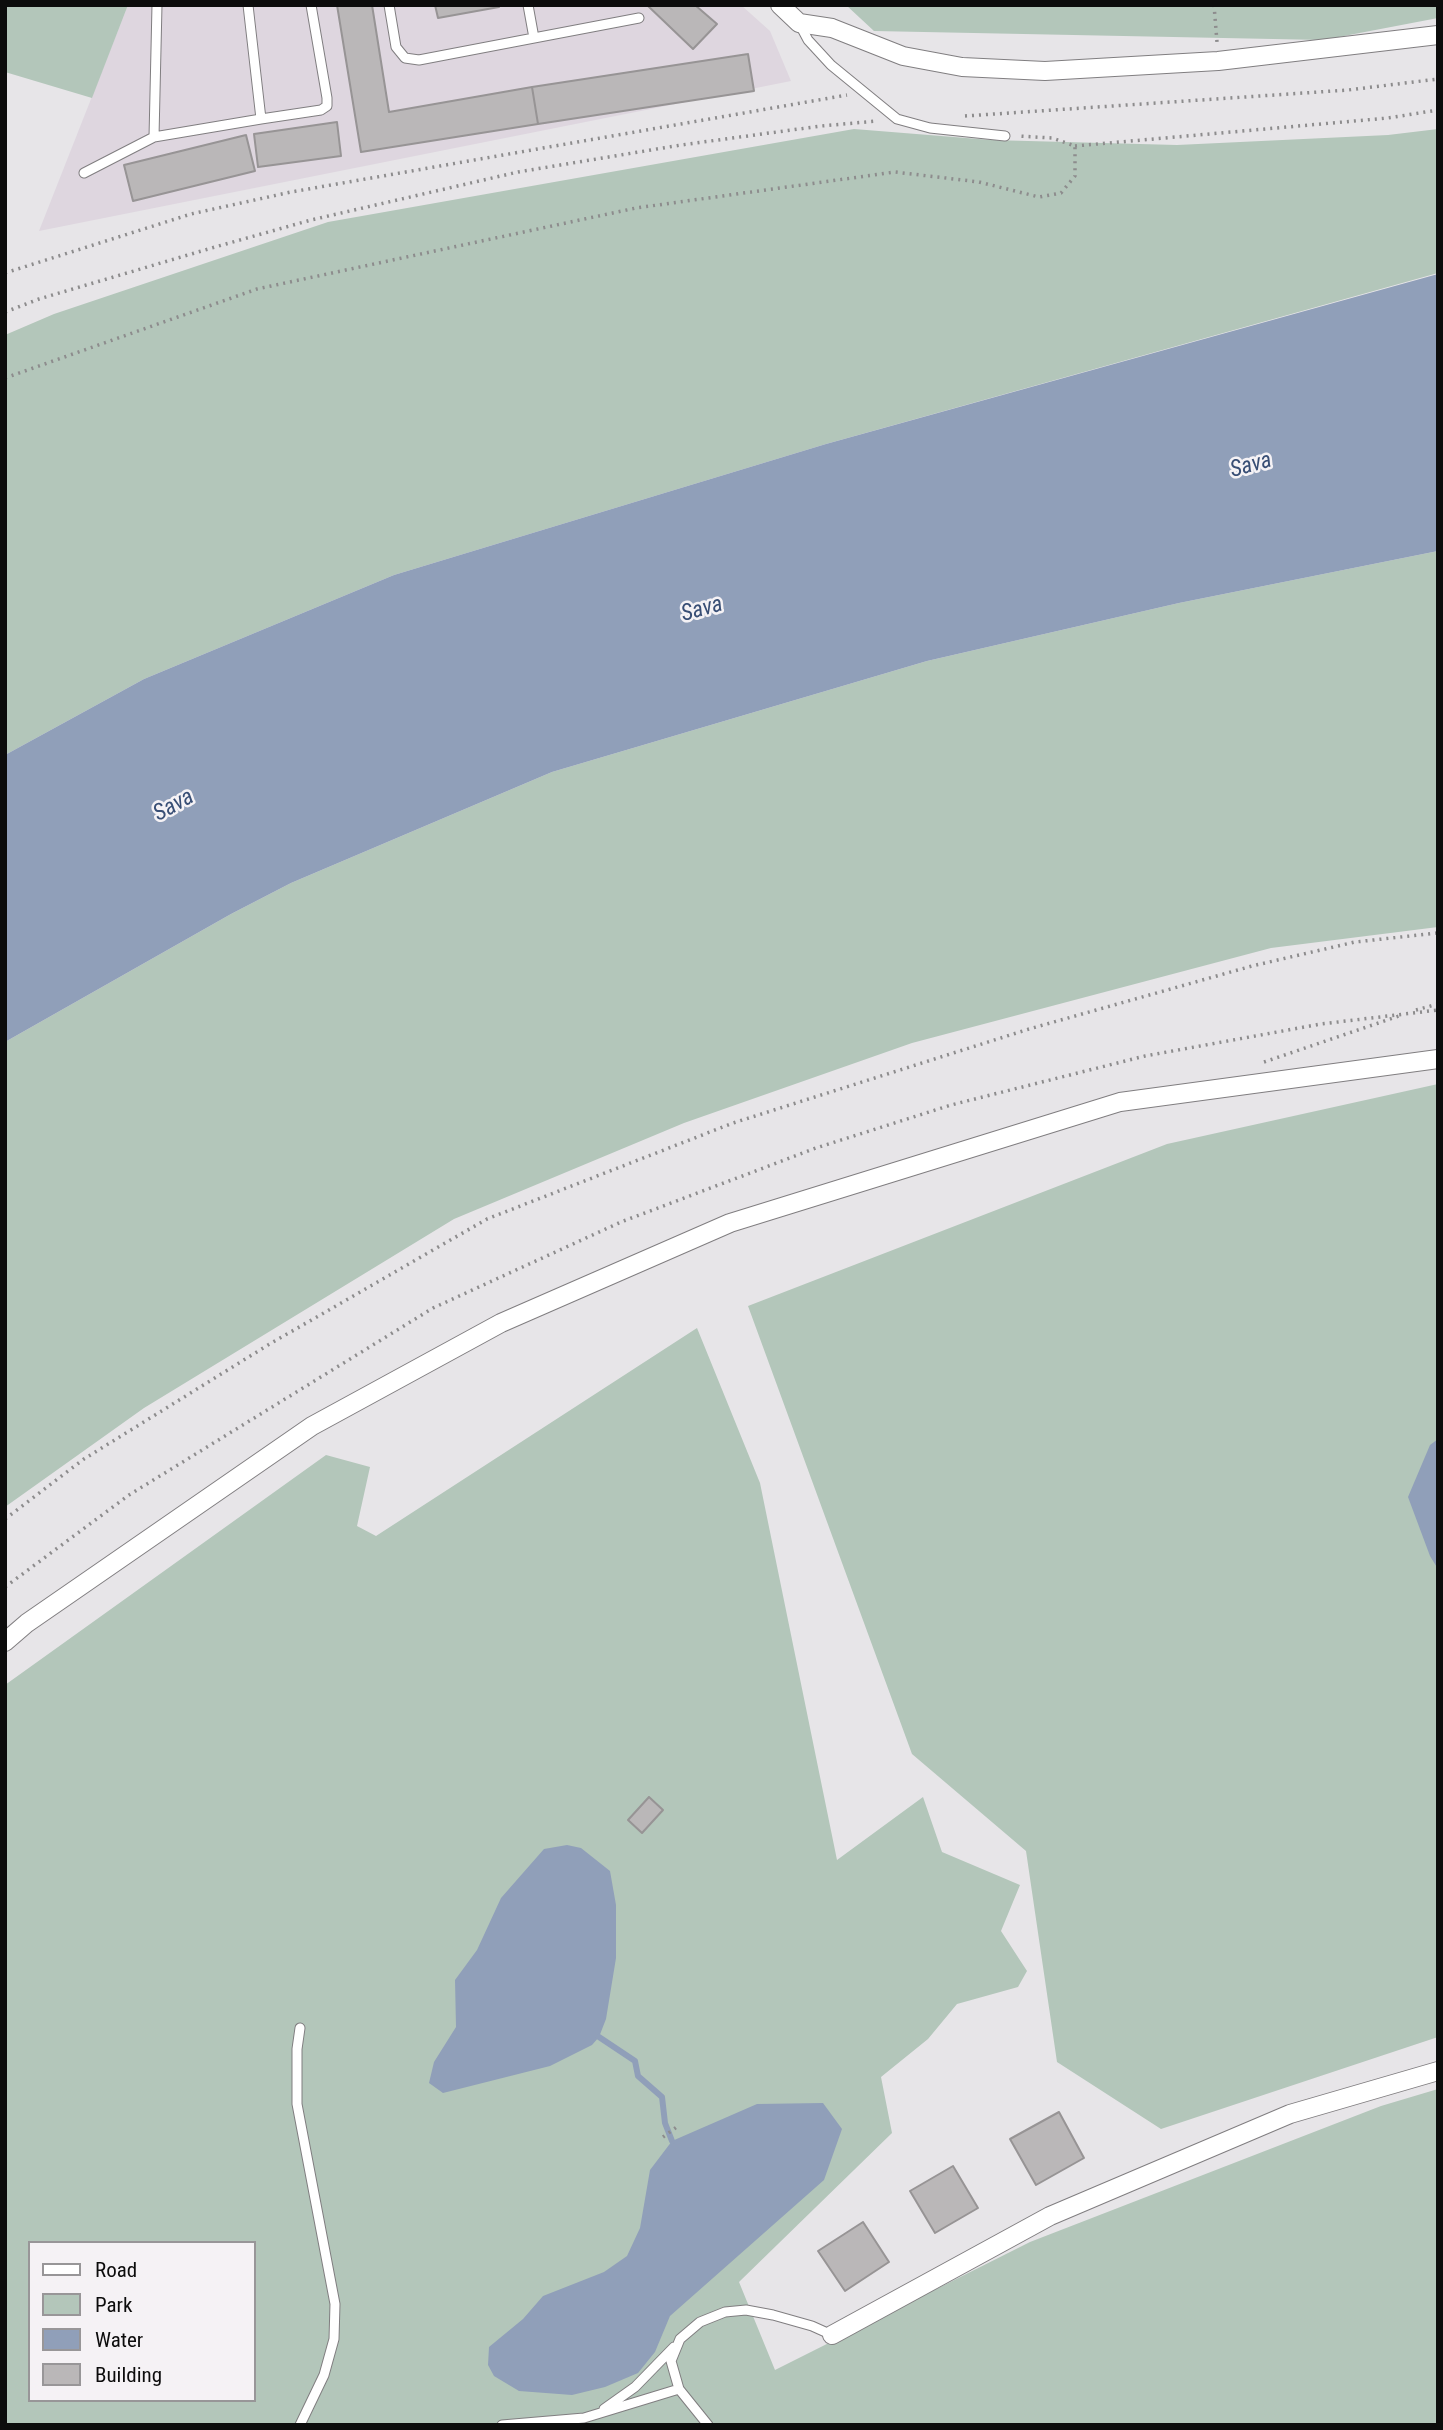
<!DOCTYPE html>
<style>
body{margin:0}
#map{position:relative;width:1443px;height:2430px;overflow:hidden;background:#e7e5e8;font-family:"Roboto Condensed",sans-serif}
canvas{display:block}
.frame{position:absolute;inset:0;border:7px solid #0c0c0c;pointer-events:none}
.legend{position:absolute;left:28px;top:2241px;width:228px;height:161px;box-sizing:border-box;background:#f5f2f5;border:2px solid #989698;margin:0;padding:9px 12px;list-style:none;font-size:21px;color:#0c0c0c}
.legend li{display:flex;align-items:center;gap:14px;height:35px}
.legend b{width:35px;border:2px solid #989698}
</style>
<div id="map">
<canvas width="1443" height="2430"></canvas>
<div class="frame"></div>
<ul class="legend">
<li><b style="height:9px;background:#fff"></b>Road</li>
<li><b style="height:19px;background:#b3c6ba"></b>Park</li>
<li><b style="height:19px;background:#909fb9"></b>Water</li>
<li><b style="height:19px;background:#bab7b8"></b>Building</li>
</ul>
</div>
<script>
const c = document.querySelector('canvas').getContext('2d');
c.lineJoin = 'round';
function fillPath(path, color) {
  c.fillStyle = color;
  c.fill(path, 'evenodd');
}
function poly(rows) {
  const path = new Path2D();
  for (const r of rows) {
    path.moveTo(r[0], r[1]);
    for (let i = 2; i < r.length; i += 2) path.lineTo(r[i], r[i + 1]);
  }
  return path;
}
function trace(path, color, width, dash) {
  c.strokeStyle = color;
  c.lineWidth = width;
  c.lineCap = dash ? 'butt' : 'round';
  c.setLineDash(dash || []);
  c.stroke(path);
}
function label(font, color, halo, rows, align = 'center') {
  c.font = font + ' "Roboto Condensed",sans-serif';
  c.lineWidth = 5;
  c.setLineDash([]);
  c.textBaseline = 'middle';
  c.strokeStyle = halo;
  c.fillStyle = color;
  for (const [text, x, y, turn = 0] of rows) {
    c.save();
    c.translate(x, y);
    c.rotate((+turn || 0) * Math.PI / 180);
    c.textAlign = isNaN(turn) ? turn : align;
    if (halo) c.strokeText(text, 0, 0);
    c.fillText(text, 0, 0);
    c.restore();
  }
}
const built = poly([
 [128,5,741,5,770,31,791,81,39,231]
]);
const green = poly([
 [5,5,128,5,92,98,5,72],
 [846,5,1438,5,1438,18,1323,40,874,31],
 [854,129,991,140,1177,145,1388,135,1438,129,1438,273,826,444,394,575,144,679,5,755,5,335,54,314,328,222],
 [1438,551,1438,927,1271,948,912,1043,684,1123,454,1219,144,1408,5,1507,5,1042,231,914,291,883,552,772,927,661,1179,603],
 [1438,1084,1438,2037,1161,2129,1057,2062,1026,1851,912,1754,748,1306,1167,1144],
 [697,1328,760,1483,837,1860,923,1797,942,1852,1020,1885,1001,1931,1027,1971,1018,1987,957,2004,928,2039,881,2077,892,2133,739,2282,775,2370,1030,2242,1381,2106,1438,2089,1438,2425,5,2425,5,1685,326,1455,370,1467,357,1526,376,1536],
 [30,2243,254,2243,254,2400,30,2400]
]);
const water = poly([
 [1438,274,1438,551,1179,603,927,661,552,772,291,883,231,914,5,1042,5,755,144,679,394,575,826,444],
 [1438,1439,1438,1569,1430,1556,1408,1497,1430,1445],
 [567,1845,581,1848,610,1871,616,1905,616,1958,606,2019,599,2037,592,2045,550,2066,443,2093,429,2083,434,2062,456,2027,455,1980,477,1950,501,1898,544,1849],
 [823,2103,842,2129,824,2180,670,2316,655,2352,638,2373,605,2387,572,2395,519,2391,494,2376,488,2365,489,2347,523,2319,543,2296,604,2272,627,2256,640,2228,650,2170,672,2141,757,2104]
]);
const stream = poly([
 [599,2037,635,2061,638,2076,662,2097,665,2123,672,2141]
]);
const building = poly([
 [337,5,372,5,389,112,532,87,538,124,361,152,337,5],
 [435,5,499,5,499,7,438,18,435,5],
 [647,5,695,5,717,24,693,49,647,5],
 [748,54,754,91,538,124,532,87,748,54],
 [337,122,341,156,258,167,254,134,337,122],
 [246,135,255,171,133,201,124,165,246,135],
 [649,1797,663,1810,642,1833,628,1820,649,1797],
 [1059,2112,1084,2158,1036,2185,1010,2139,1059,2112],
 [953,2166,978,2208,935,2233,910,2191,953,2166],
 [863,2222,889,2262,845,2291,818,2251,863,2222]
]);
const path = poly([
 [1214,5,1217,42],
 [965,116,1348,90,1438,79],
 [1075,146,1388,118,1438,110],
 [5,273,191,214,291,192,847,95],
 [5,312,39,299,215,247,311,220,518,172,681,145,821,126,877,121],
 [5,378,257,289,636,208,895,172,979,182,1039,197,1061,193,1075,176,1075,146,1052,138,1018,136],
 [1416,1010,1438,1004],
 [1264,1062,1399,1016],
 [5,1519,84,1459,268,1345,487,1219,733,1123,1029,1029,1252,966,1355,942,1438,933],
 [5,1587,129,1495,433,1308,621,1222,816,1148,951,1105,1145,1056,1321,1024,1438,1010],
 [663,2137,678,2126]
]);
const lane = poly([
 [157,5,154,137,261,119,248,5],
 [389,5,396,47,405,58,419,60,534,38,528,5],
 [800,25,808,40,831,65,897,119,930,128,1005,136],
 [534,38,639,18],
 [261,119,321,110,327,106,327,98,311,5],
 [84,173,154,137],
 [679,2389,671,2361,680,2339,700,2322,725,2312,746,2310,773,2315,812,2326,832,2335],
 [604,2409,635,2387,674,2347],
 [300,2425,324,2375,334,2339,335,2304,297,2104,297,2049,300,2028],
 [502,2425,584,2418,679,2389,708,2425]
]);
const street = poly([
 [780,5,799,23,832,28,903,56,962,67,1045,71,1218,61,1438,35],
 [5,1642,27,1623,312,1426,501,1323,730,1223,1120,1102,1438,1059],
 [832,2335,1050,2216,1290,2114,1438,2071]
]);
const waterNames = [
 ["Sava",1251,466,-15],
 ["Sava",702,610,-15],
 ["Sava",174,806,-29]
];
fillPath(built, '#ded6df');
fillPath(green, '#b3c6ba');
fillPath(water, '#909fb9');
trace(stream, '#909fb9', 6);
fillPath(building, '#bab7b8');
trace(building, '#979495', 2);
trace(lane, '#807e80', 11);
trace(street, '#807e80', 20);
trace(path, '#8d8c8d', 3.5, [2, 5]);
trace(lane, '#fff', 9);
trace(street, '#fff', 18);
label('italic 23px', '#384e75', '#f5f2f5', waterNames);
</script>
